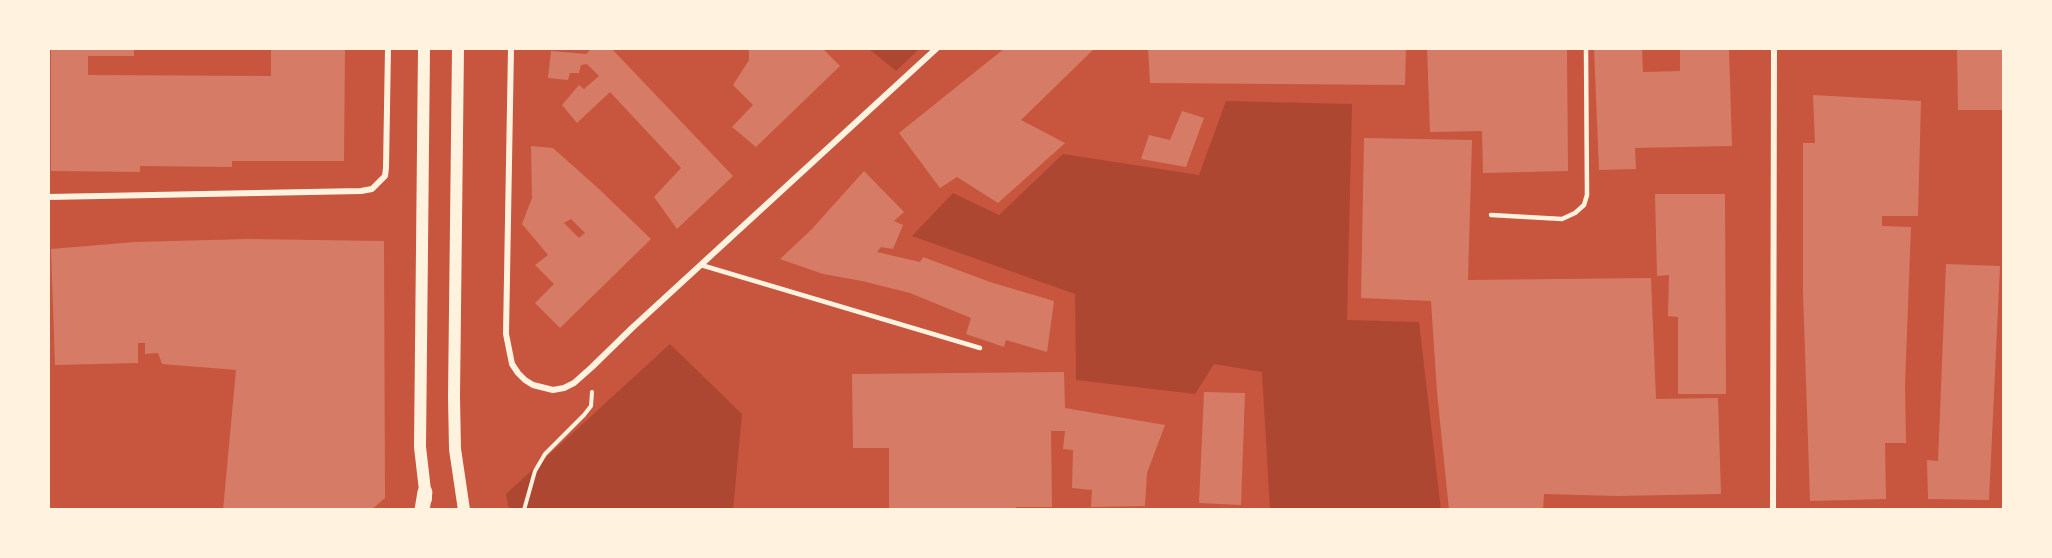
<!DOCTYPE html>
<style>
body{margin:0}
#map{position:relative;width:2052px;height:558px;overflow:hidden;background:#c8553d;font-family:"Fira Sans",sans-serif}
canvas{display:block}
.frame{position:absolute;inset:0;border:50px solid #fff3e0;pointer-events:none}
</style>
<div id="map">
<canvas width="2052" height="558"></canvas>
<div class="frame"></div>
</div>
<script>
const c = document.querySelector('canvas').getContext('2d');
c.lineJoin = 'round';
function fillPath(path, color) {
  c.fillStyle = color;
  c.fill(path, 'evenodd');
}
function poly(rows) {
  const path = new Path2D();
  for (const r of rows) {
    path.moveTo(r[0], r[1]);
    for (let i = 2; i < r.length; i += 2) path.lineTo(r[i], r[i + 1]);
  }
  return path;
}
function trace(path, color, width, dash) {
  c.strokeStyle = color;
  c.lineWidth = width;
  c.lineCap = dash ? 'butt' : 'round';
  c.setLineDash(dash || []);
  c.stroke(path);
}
const green = poly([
 [868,48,920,48,896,71],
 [1226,101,1352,104,1347,320,1419,322,1441,510,1270,510,1262,372,1214,364,1195,394,1076,380,1075,294,912,236,953,193,999,215,1063,154,1199,175],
 [670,344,742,414,733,510,509,510,506,494]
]);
const building = poly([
 [51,48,134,48,134,56,88,56,88,75,271,76,271,48,345,48,344,161,232,161,232,167,140,166,140,172,51,171],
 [592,48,611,48,733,176,677,229,654,197,681,168,610,92,577,123,562,105,579,85,584,89,599,76,587,64,581,65,579,73,570,73,568,80,548,78,551,51,586,54],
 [749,48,822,48,840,66,756,147,732,127,753,105,733,85,749,60],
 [1005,48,1095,48,1021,120,1065,143,998,203,957,177,940,188,899,133],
 [1148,48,1406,48,1405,85,1150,83],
 [1427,48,1567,48,1568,171,1483,173,1482,131,1430,132],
 [1594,48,1642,48,1643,72,1680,71,1680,48,1729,48,1732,146,1635,148,1636,169,1599,170],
 [1957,48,2004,48,2004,110,1958,110],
 [1813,95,1921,101,1918,216,1882,216,1882,226,1911,227,1905,385,1906,443,1885,443,1886,499,1810,501,1803,292,1803,143,1815,143],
 [1182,111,1204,118,1186,167,1141,159,1149,135,1170,140],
 [1364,138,1472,140,1468,280,1651,278,1656,399,1718,398,1721,494,1618,496,1544,494,1543,510,1449,510,1437,392,1431,301,1361,298],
 [531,146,553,148,599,189,651,239,560,328,535,303,554,284,535,265,548,255,522,224,532,198],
 [571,219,585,233,579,238,564,223],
 [864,171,904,212,894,221,903,225,893,249,881,247,877,252,920,262,923,257,990,282,1054,301,1047,352,1006,340,1004,347,966,334,971,318,910,293,862,281,823,274,780,259,811,230],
 [1655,194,1725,194,1726,394,1678,394,1678,317,1668,316,1669,275,1657,276],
 [248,239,384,241,385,498,371,510,223,510,236,370,162,364,158,353,145,354,145,343,138,343,138,363,55,365,51,249,135,242],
 [1946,264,2000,266,1989,500,1928,499,1927,460,1938,461],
 [1064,372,1065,408,1165,425,1147,473,1145,506,1091,507,1092,490,1072,488,1073,450,1063,449,1065,431,1051,431,1052,507,1016,507,1016,510,889,510,889,448,853,448,852,374],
 [1204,392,1245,393,1241,505,1199,503]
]);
const path = poly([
 [524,510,535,471,545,454,584,415,591,406,592,392]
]);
const service = poly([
 [1491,215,1562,219,1575,213,1584,205,1587,195,1586,48],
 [701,265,980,348]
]);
const minor = poly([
 [511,48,506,334,512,364,518,373,525,380,533,385,553,390,564,388,574,383,592,367,632,328,937,48],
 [48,197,361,191,372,189,385,176,386,168,388,48],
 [1773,510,1774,48]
]);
const secondary = poly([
 [424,48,420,447,426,499],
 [458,48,454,397,455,449,464,510]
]);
const primary = poly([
 [422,510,425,492]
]);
fillPath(green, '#ae4732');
fillPath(building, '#d67c66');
trace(path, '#fff3e0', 4);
trace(service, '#fff3e0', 4.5);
trace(minor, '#fff3e0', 6);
trace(secondary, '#fff3e0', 12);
trace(primary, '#fff3e0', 15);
</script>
